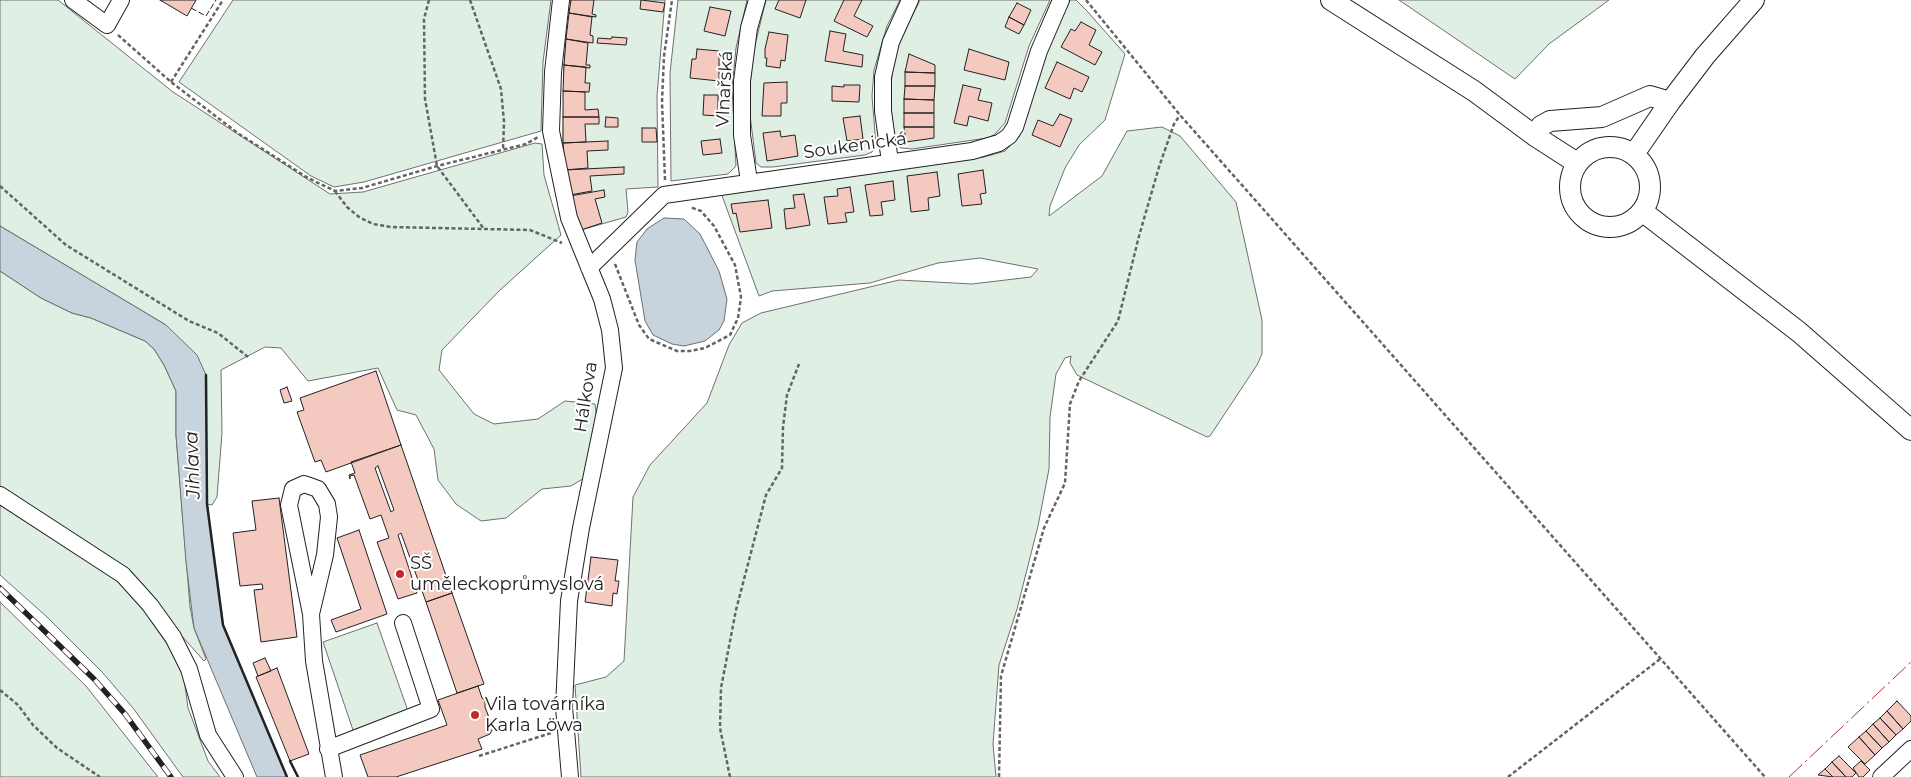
<!DOCTYPE html>
<meta charset="utf-8">
<style>
body{margin:0}
canvas{display:block;background:#fff}
</style>
<canvas width="1911" height="777"></canvas>
<script>
const c = document.querySelector('canvas').getContext('2d');
c.lineJoin = 'round';
function fillPath(path, color) {
  c.fillStyle = color;
  c.fill(path, 'evenodd');
}
function poly(rows) {
  const path = new Path2D();
  for (const r of rows) {
    if (r.length === 3) {
      path.moveTo(r[0] + r[2], r[1]);
      path.arc(r[0], r[1], r[2], 0, 2 * Math.PI);
      continue;
    }
    path.moveTo(r[0], r[1]);
    for (let i = 2; i < r.length; i += 2) path.lineTo(r[i], r[i + 1]);
  }
  return path;
}
function trace(path, color, width, dash) {
  c.strokeStyle = color;
  c.lineWidth = width;
  c.lineCap = dash ? 'butt' : 'round';
  c.setLineDash(dash || []);
  c.stroke(path);
}
function label(font, color, halo, rows, align = 'center') {
  c.font = font + ' Montserrat,sans-serif';
  c.lineWidth = 4;
  c.setLineDash([]);
  c.textBaseline = 'middle';
  c.strokeStyle = halo;
  c.fillStyle = color;
  for (const [text, x, y, turn = 0] of rows) {
    c.save();
    c.translate(x, y);
    c.rotate((+turn || 0) * Math.PI / 180);
    c.textAlign = isNaN(turn) ? turn : align;
    if (halo) c.strokeText(text, 0, 0);
    c.fillText(text, 0, 0);
    c.restore();
  }
}
const green = poly([
 [0,0,58,0,173,92,330,194,363,192,535,143,542,144,544,175,561,235,499,291,442,350,439,370,474,414,494,424,538,419,565,401,595,404,601,452,591,474,571,486,542,489,506,518,481,521,456,504,438,480,434,449,416,415,397,410,378,368,308,381,281,348,265,347,221,370,222,433,217,497,212,505,207,504,206,375,166,325,0,226,0,0],
 [233,0,551,0,543,62,541,131,364,182,334,187,311,176,179,82,233,0],
 [571,0,665,0,657,96,658,187,626,189,628,212,626,217,581,230,570,195,563,143,564,65,571,0],
 [678,0,747,0,736,48,732,88,736,166,728,174,671,181,670,73,678,0],
 [766,0,900,0,887,26,874,70,872,96,876,145,872,152,865,155,773,167,761,167,756,163,749,107,751,72,754,49,766,0],
 [920,0,1050,0,1029,46,1005,123,994,135,987,138,912,149,901,148,895,144,889,107,893,64,899,42,920,0],
 [1070,0,1076,0,1087,11,1125,54,1105,120,1079,145,1065,168,1050,206,1049,216,1102,176,1127,131,1162,127,1180,136,1236,202,1262,320,1262,354,1257,365,1210,436,1207,437,1077,375,1070,363,1071,356,1065,358,1056,374,1050,417,1049,469,1038,526,1017,609,999,665,993,744,996,777,581,777,575,685,606,677,624,661,633,497,650,465,707,403,729,345,742,323,761,313,899,280,972,284,1031,277,1038,269,980,258,938,263,870,283,772,291,759,296,721,193,984,157,1005,151,1019,137,1048,46,1070,0],
 [1399,0,1609,0,1549,44,1515,79,1399,0],
 [0,271,41,298,72,313,91,318,145,341,154,349,164,365,176,391,176,435,190,607,194,628,206,659,204,661,159,610,0,489,0,271],
 [0,504,126,585,169,647,184,678,188,708,208,761,220,777,183,777,133,708,102,672,46,616,0,575,0,504],
 [0,602,86,686,158,777,0,777,0,602],
 [377,623,408,711,353,730,323,642,377,623]
]);
const water = poly([
 [664,218,684,219,700,234,719,271,727,299,724,321,719,330,705,341,684,346,672,344,653,335,645,321,635,260,637,242,647,229,664,218],
 [0,226,166,325,197,355,206,375,207,504,223,625,287,777,257,777,194,628,186,562,176,435,176,391,164,365,154,349,145,341,91,318,72,313,41,298,0,271,0,226]
]);
const building = poly([
 [160,0,196,0,187,16,160,0],
 [571,0,594,0,592,14,596,15,596,17,569,13,571,0],
 [641,0,665,3,663,12,640,9,641,0],
 [779,0,806,0,800,18,775,9,779,0],
 [844,0,862,0,854,16,873,26,867,37,834,21,844,0],
 [1017,3,1031,10,1024,25,1009,17,1017,3],
 [710,7,731,11,725,36,704,31,710,7],
 [569,13,592,17,590,35,593,36,593,43,566,39,569,13],
 [1009,17,1024,25,1019,34,1005,27,1009,17],
 [1081,22,1096,30,1089,45,1102,52,1095,65,1061,47,1071,29,1075,31,1081,22],
 [830,31,846,34,843,51,863,55,862,67,825,61,830,31],
 [769,32,788,35,785,61,781,60,780,68,766,66,767,58,765,58,765,49,769,32],
 [612,37,627,38,626,45,597,43,598,38,611,39,612,37],
 [566,39,588,43,586,65,590,65,590,68,564,65,566,39],
 [697,49,719,51,719,81,690,78,692,59,696,59,697,49],
 [969,49,1009,62,1005,80,964,70,969,49],
 [909,54,935,65,935,73,905,72,909,54],
 [1057,62,1089,77,1082,92,1074,88,1070,99,1045,88,1057,62],
 [564,65,586,67,585,83,590,83,589,92,563,91,564,65],
 [905,72,935,73,935,86,905,86,905,72],
 [787,82,787,103,781,103,781,116,762,116,764,83,787,82],
 [844,85,860,85,859,102,832,101,832,86,844,87,844,85],
 [963,85,981,89,978,100,992,103,988,121,969,116,967,126,954,123,963,85],
 [905,86,935,86,934,100,904,99,905,86],
 [563,91,585,92,585,110,598,109,599,117,563,117,563,91],
 [704,95,718,95,718,116,703,115,704,95],
 [904,99,934,100,934,113,904,113,904,99],
 [904,113,934,113,934,127,904,127,904,113],
 [1060,114,1072,119,1060,147,1032,135,1038,120,1053,126,1060,114],
 [860,116,863,139,847,141,843,118,860,116],
 [563,117,599,117,599,124,585,124,586,142,563,143,563,117],
 [606,117,618,118,618,127,605,127,606,117],
 [904,127,934,127,934,138,906,142,904,127],
 [642,128,656,128,657,142,642,142,642,128],
 [780,131,781,137,795,135,798,156,767,161,763,133,780,131],
 [720,139,722,153,703,155,701,141,720,139],
 [608,141,608,150,587,151,588,168,565,170,563,143,608,141],
 [624,167,624,174,590,176,592,191,570,195,565,170,624,167],
 [983,170,986,193,980,194,982,204,962,206,958,174,983,170],
 [937,172,940,196,928,198,929,210,911,212,907,176,937,172],
 [893,181,895,200,881,202,883,215,870,216,865,185,893,181],
 [850,187,854,212,845,213,847,222,828,224,824,197,838,196,837,189,850,187],
 [604,190,605,197,595,199,602,223,581,230,570,196,604,190],
 [804,194,810,225,786,229,784,209,795,208,793,195,804,194],
 [768,200,772,228,740,232,736,213,733,214,731,204,768,200],
 [376,371,401,445,326,472,321,460,315,462,297,412,304,410,300,398,376,371],
 [287,387,292,401,284,403,280,390,287,387],
 [401,445,452,593,426,602,401,533,398,535,417,593,398,599,377,542,389,538,381,515,370,519,354,475,350,476,350,479,349,475,355,473,351,462,401,445],
 [378,466,394,510,391,512,375,468,378,466],
 [279,498,297,637,261,642,254,590,263,589,262,584,240,586,233,533,256,530,252,501,279,498],
 [359,530,387,614,336,632,331,620,361,609,337,538,359,530],
 [591,557,618,560,615,581,619,581,617,594,613,593,612,606,585,602,591,557],
 [452,593,484,684,457,693,426,602,452,593],
 [265,658,271,671,258,676,253,663,265,658],
 [277,668,309,754,290,761,256,677,277,668],
 [478,686,482,698,485,700,485,707,493,728,490,734,478,739,482,749,396,777,368,777,360,755,447,725,438,700,478,686],
 [1897,701,1911,716,1911,721,1903,729,1887,711,1897,701],
 [1887,711,1903,729,1896,735,1880,718,1887,711],
 [1880,718,1896,735,1889,742,1873,724,1880,718],
 [1873,724,1889,742,1882,748,1866,731,1873,724],
 [1866,731,1882,748,1875,755,1859,737,1866,731],
 [1859,737,1875,755,1865,764,1848,747,1859,737],
 [1839,756,1856,773,1852,777,1846,777,1832,762,1839,756],
 [1861,761,1870,770,1863,777,1859,777,1853,768,1861,761],
 [1832,762,1846,777,1833,777,1825,769,1832,762],
 [1825,769,1833,777,1818,775,1825,769]
]);
const path = poly([
 [429,0,424,19,425,99,437,166,484,229],
 [470,0,501,89,504,122,503,150],
 [1086,0,1180,115,1765,777],
 [118,35,171,82,239,134,308,178,335,191,362,188,437,166,526,144,538,137],
 [171,82,223,0],
 [665,180,662,102,664,56,672,0],
 [0,186,66,245,189,321,218,333,248,357],
 [335,191,347,207,359,217,373,224,391,227,530,230,562,243],
 [615,264,639,325,649,339,677,351,690,351,705,348,730,335,738,318,741,297,735,265,714,226,701,211,690,207],
 [0,690,18,705,33,725,57,748,100,777],
 [479,756,551,733],
 [730,777,720,728,721,688,736,610,766,495,782,468,783,427,787,395,799,364],
 [999,777,1001,676,1044,528,1065,483,1070,404,1079,381,1118,321,1139,236,1159,167,1174,124,1180,115],
 [1508,777,1660,659]
]);
const minor = poly([
 [73,0,107,25,121,0],
 [561,0,553,72,551,131,569,218,602,299,610,330,614,368,581,528,569,601,564,707,570,777],
 [890,162,883,111,883,77,891,42,910,0],
 [749,181,742,135,742,81,749,28,757,0],
 [589,268,664,195,972,151,999,143,1009,136,1015,127,1039,51,1061,0],
 [0,495,123,575,150,605,173,637,189,669,208,735,235,777],
 [311,614,325,555,329,517,327,504,318,489,304,484,293,489,289,505,311,614,314,661,334,777],
 [328,749,431,709,403,623],
 [1881,777,1911,749]
]);
const major = poly([
 [1331,0,1474,91,1535,136,1577,163],
 [1535,136,1541,126,1550,121,1602,117,1650,96,1670,102],
 [1610,187,40],
 [1634,154,1670,102,1705,56,1754,0],
 [1642,211,1799,332,1911,430]
]);
const rail = poly([
 [0,588,94,679,125,714,171,777]
]);
const fence = poly([
 [191,8,206,16,216,0]
]);
const wall = poly([
 [206,375,207,504,223,625,287,777],
 [290,761,298,777]
]);
const power = poly([
 [1789,777,1911,662]
]);
const markers = [
 [400,574,5,"#c62828"],
 [475,715,5,"#c62828"]
];
const streetNames = [
 ["Vlnařská",725,89,-87],
 ["Soukenická",855,146,-8],
 ["Hálkova",586,397,-81]
];
const poiNames = [
 ["SŠ",410,564],
 ["uměleckoprůmyslová",410,585],
 ["Vila továrníka",485,705],
 ["Karla Löwa",485,726]
];
const waterNames = [
 ["Jihlava",193,465,-92]
];
fillPath(green, '#e0efe3');
trace(green, '#6f6f6f', 1);
fillPath(water, '#c7d3dd');
trace(water, '#6f6f6f', 1);
fillPath(building, '#f3c9c0');
trace(building, '#222', 1);
trace(minor, '#222', 18);
trace(major, '#222', 22);
trace(path, '#646464', 2.5, [4, 2.5]);
trace(minor, '#fff', 16);
trace(major, '#fff', 20);
trace(rail, '#222', 5.5);
trace(rail, '#fff', 4, [11]);
trace(fence, '#222', 1, [6, 2.5]);
trace(wall, '#222', 2.5);
trace(power, '#c62828', 1, [18, 4, 2.5, 4]);
for (const [x, y, r, color] of markers) {
  const dot = new Path2D();
  dot.arc(x, y, r, 0, 2 * Math.PI);
  c.fillStyle = color;
  c.fill(dot);
  trace(dot, '#fff', 2);
}
label('18px', '#222', '#fff', streetNames);
label('18px', '#222', '#fff', poiNames, 'left');
label('italic 19px', '#222', '#fff', waterNames);
</script>
